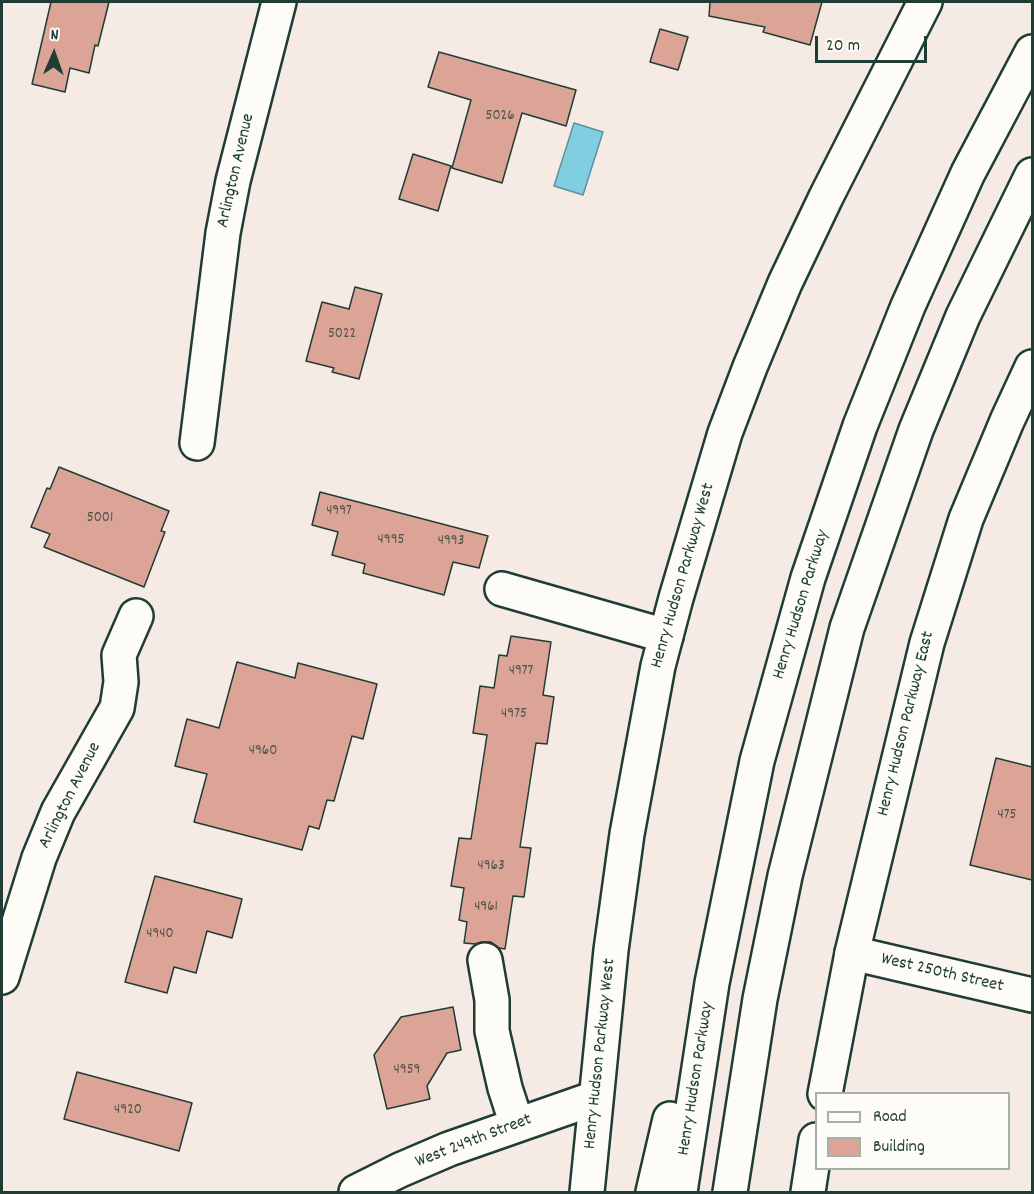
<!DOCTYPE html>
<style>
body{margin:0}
#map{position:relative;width:1034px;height:1194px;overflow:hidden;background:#f6eae4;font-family:Dekko,sans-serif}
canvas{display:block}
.frame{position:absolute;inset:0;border:3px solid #1f3d34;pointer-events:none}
.legend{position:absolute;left:815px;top:1092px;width:195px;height:78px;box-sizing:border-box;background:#fdfcf7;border:2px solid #a4b0a9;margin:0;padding:8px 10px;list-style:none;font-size:18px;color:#1f3d34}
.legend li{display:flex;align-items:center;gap:12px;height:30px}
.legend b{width:30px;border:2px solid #a4b0a9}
.north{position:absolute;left:24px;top:24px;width:60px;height:60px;-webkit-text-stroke:4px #fdfcf7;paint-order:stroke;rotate:2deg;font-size:16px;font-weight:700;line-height:24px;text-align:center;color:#1f3d34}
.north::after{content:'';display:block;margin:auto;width:21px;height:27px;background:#1f3d34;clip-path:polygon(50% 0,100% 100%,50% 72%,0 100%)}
.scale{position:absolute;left:815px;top:36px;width:112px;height:27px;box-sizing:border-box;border:3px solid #1f3d34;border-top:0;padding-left:8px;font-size:18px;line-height:21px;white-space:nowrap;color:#1f3d34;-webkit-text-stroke:4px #fdfcf7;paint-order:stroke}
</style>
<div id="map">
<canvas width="1034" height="1194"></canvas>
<div class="frame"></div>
<ul class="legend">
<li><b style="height:8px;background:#fdfcf7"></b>Road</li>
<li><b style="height:16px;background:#dca397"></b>Building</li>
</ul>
<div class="north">N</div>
<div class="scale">20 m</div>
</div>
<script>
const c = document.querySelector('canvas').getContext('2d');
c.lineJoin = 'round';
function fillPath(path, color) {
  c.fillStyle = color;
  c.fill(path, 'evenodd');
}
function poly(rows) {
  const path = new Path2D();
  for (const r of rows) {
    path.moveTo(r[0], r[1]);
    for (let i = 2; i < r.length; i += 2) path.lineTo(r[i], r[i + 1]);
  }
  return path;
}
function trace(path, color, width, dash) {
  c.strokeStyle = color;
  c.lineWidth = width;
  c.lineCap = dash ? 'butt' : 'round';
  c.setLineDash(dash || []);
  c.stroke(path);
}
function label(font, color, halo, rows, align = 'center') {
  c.font = font + ' Dekko,sans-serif';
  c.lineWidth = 5;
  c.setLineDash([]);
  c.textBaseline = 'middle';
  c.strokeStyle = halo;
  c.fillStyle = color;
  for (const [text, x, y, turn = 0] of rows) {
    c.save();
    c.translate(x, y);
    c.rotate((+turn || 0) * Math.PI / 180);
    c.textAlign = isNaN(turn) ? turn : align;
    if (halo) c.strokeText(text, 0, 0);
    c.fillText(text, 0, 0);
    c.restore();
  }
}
const water = poly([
 [574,123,603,132,583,195,554,186,574,123]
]);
const building = poly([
 [51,2,109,2,98,46,95,45,89,73,70,68,65,92,32,84,51,2],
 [710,2,822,2,810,45,763,32,765,27,709,16,710,2],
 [660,29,688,37,678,70,650,62,660,29],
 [439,52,576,90,566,126,522,113,502,183,452,168,471,100,428,87,439,52],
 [413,154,451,166,438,211,399,199,413,154],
 [355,287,382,294,359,379,332,372,334,368,306,361,322,302,349,309,355,287],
 [59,467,169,511,161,531,165,532,144,587,44,547,50,534,31,527,47,488,50,489,59,467],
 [320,492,488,536,479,568,453,562,444,595,363,573,365,564,332,555,338,532,312,525,320,492],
 [511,636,551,642,543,695,554,697,547,744,536,743,520,847,531,848,524,897,513,896,505,949,499,948,491,942,482,942,475,944,464,943,467,922,459,920,464,888,451,886,459,838,471,839,476,807,487,735,473,733,480,686,494,688,499,655,507,656,511,636],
 [237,662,295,678,298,663,377,684,363,739,352,736,334,801,327,800,319,829,309,826,302,850,194,822,207,774,175,766,187,719,219,728,237,662],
 [996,758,1032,767,1032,880,970,865,996,758],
 [155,876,242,899,232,938,207,931,196,973,174,967,167,993,125,982,155,876],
 [453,1007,461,1050,447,1053,427,1086,430,1099,387,1109,374,1055,401,1017,453,1007],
 [77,1072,192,1103,179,1151,64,1119,77,1072]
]);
const minor = poly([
 [197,443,223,233,233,181,279,2],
 [502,589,666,636],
 [852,953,1032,995],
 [485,960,492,1000,492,1031,505,1088,517,1125],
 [2,977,39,858,58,812,117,708,121,682,119,655,136,616],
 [356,1192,400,1170,449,1149,595,1098]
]);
const major = poly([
 [825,1094,852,953,927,643,966,519,1007,421,1032,367],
 [587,1192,611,950,627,834,658,666,676,598,725,433,750,367,785,283,826,197,925,2],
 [808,1192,816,1140]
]);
const highway = poly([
 [653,1192,670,1119],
 [680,1192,712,983,757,761,808,578,860,426,908,306,968,173,1032,52],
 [730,1192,760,999,785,876,847,628,916,430,963,316,1032,175]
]);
const numberNames = [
 ["5026",500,117],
 ["5022",342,335],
 ["4997",339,512],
 ["5001",100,519],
 ["4995",391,541],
 ["4993",451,542],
 ["4977",521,672],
 ["4975",514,715],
 ["4960",263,752],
 ["475",1007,816],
 ["4963",491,867],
 ["4961",486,908],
 ["4940",160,935],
 ["4959",407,1071],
 ["4920",128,1111]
];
const streetNames = [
 ["Arlington Avenue",237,171,-77],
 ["Henry Hudson Parkway West",684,576,-74],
 ["Henry Hudson Parkway",802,605,-73],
 ["Henry Hudson Parkway East",907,724,-76],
 ["Arlington Avenue",71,796,-63],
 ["West 250th Street",942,974,13],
 ["Henry Hudson Parkway West",601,1054,-84],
 ["Henry Hudson Parkway",697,1079,-81],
 ["West 249th Street",474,1142,-21]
];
fillPath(water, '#82cee1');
trace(water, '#5a949c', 1.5);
fillPath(building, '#dca397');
trace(building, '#1f3d34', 1.5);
trace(minor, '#1f3d34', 38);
trace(major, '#1f3d34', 38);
trace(highway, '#1f3d34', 38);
trace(minor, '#fdfcf7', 33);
trace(major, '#fdfcf7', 33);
trace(highway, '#fdfcf7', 33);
label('15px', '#4e564d', null, numberNames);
label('18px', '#1f3d34', '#fdfcf7', streetNames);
</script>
